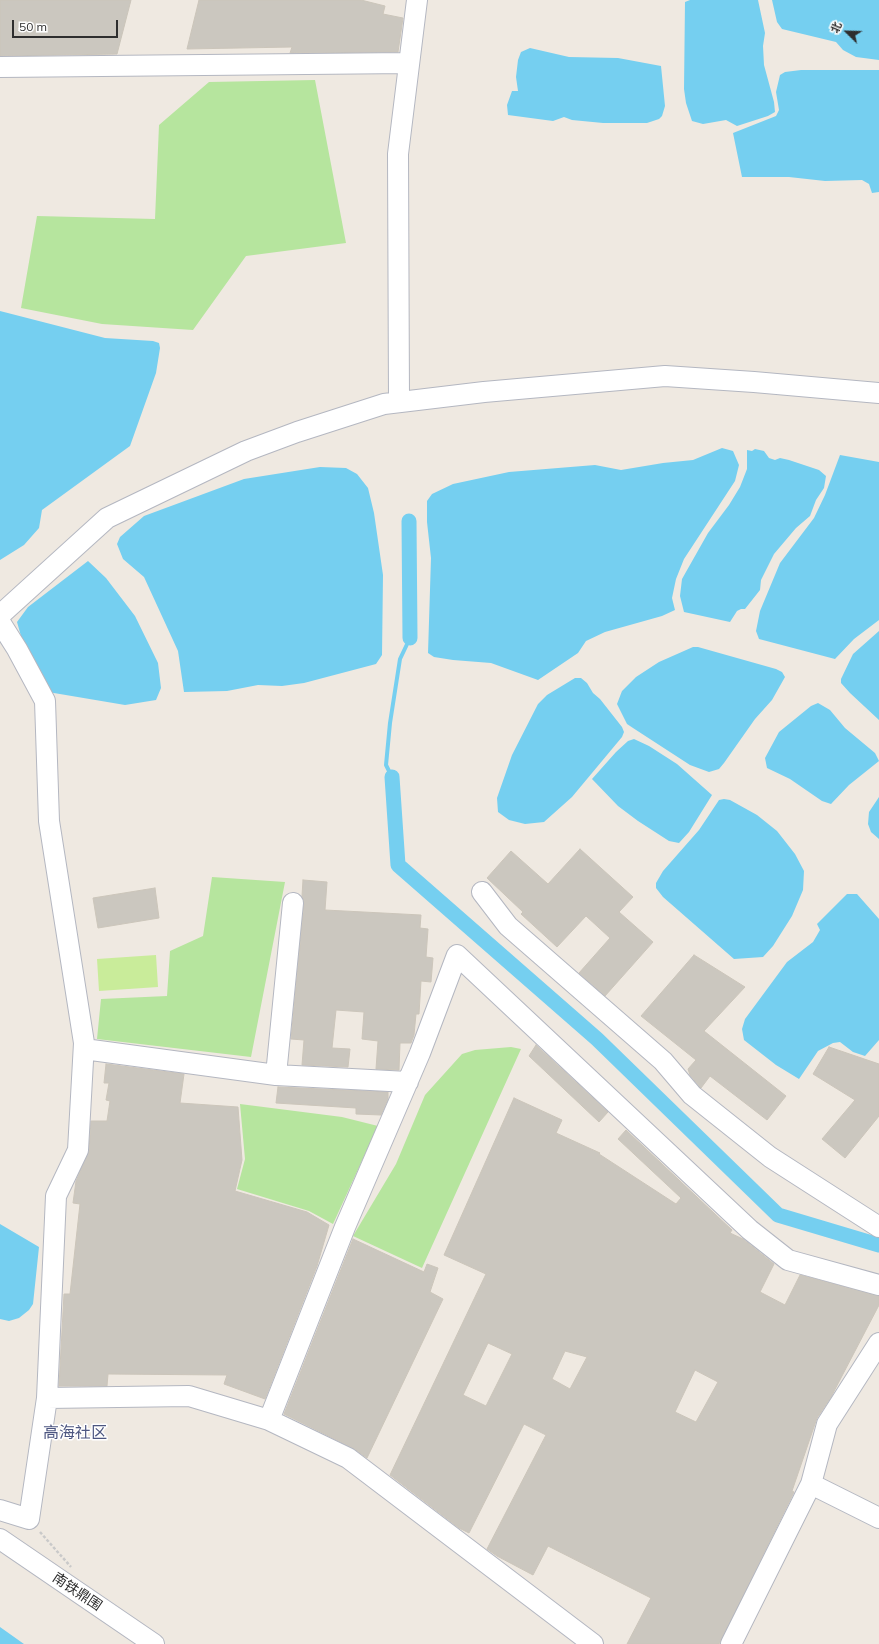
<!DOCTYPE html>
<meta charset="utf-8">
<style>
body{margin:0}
#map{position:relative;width:879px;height:1644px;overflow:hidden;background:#efe9e1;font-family:Mulish,"Noto Sans SC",sans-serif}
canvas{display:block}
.north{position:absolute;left:827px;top:12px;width:40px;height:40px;-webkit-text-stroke:3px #fff;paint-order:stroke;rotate:293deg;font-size:11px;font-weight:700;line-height:16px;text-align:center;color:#2e2e2e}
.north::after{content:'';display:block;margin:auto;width:14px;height:18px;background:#2e2e2e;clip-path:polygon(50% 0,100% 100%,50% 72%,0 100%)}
.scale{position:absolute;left:12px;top:20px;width:106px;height:18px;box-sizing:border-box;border:2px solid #2e2e2e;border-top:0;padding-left:5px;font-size:12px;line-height:14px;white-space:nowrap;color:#2e2e2e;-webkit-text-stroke:3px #fff;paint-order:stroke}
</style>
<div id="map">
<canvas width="879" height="1644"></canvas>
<div class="north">北</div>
<div class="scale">50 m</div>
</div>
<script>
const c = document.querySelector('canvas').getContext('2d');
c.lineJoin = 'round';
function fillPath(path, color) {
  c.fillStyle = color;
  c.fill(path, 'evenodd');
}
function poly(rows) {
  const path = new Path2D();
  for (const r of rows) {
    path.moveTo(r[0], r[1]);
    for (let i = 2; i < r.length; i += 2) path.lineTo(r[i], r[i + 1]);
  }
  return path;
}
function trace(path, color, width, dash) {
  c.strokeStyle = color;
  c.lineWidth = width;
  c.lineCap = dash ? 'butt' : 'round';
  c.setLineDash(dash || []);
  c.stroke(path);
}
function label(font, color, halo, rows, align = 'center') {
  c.font = font + ' Mulish,"Noto Sans SC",sans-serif';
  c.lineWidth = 3;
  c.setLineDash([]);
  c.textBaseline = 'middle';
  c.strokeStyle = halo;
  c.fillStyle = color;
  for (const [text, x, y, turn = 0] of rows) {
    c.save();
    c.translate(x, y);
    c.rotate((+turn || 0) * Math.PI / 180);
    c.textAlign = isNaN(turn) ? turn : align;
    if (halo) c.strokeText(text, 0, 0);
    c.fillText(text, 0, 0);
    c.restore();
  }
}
const green = poly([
 [315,80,346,243,246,256,193,330,102,324,21,308,37,216,155,219,159,125,209,82],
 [212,877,285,882,251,1057,97,1039,101,999,167,996,170,951,203,936],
 [511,1047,521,1049,422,1268,353,1236,396,1164,425,1095,462,1054,475,1050],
 [240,1104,342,1117,378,1126,333,1224,309,1211,237,1189,245,1159]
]);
const pitch = poly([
 [156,955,158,987,99,991,97,959]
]);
const water = poly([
 [690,0,758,0,765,33,763,46,764,65,774,102,775,112,768,116,737,126,726,120,703,124,692,121,686,103,684,89,685,2],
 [772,0,879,0,879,60,856,57,843,50,836,42,782,29,777,22],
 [530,48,569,57,618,58,661,66,665,106,662,116,659,119,647,123,603,123,572,120,564,117,553,121,508,115,507,105,512,91,518,91,516,77,518,60,521,52],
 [801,70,879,70,879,192,872,193,869,184,862,180,825,181,789,177,742,177,733,133,776,116,779,110,776,92,780,75,785,72],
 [0,311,105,338,153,341,159,343,160,348,156,373,130,446,42,510,39,528,24,545,0,560],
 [722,448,733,451,739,465,735,481,684,559,676,579,672,598,675,610,662,616,605,632,586,641,578,653,538,680,491,663,453,660,434,657,428,653,431,558,427,522,427,501,432,494,453,484,509,472,595,465,621,470,663,463,693,460],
 [755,449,764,451,769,458,775,460,780,458,789,460,819,470,826,476,824,488,816,500,810,516,796,528,774,554,761,580,760,590,745,609,741,609,737,611,730,622,684,612,680,596,682,579,708,533,729,505,740,487,747,469,747,450,752,451],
 [840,455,879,462,879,620,854,639,835,659,759,639,756,631,760,611,780,563,814,518,825,495],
 [320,467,346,468,357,474,368,488,374,513,383,575,382,655,376,664,304,683,282,686,258,685,227,691,184,692,178,651,144,577,123,559,117,544,120,537,144,516,244,479],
 [88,561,106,578,135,616,158,663,161,688,156,700,125,705,48,692,32,675,17,622,28,607],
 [879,631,879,720,850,693,841,683,841,679,853,654],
 [693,647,698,647,776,669,782,672,785,677,772,700,755,719,724,763,719,769,709,772,690,765,633,728,627,724,617,704,622,691,636,677,659,662],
 [575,678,581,678,587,683,593,693,600,699,622,727,624,732,622,737,572,797,544,822,525,824,509,820,498,812,497,798,512,755,538,704,547,695],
 [818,703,830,710,845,728,875,753,879,761,849,785,831,804,822,801,790,779,767,768,765,758,779,732,811,706],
 [634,739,649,746,677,764,712,795,689,832,679,843,669,841,638,821,618,806,592,779,616,752,628,741],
 [879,797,879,839,871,832,868,824,869,812],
 [724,799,730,800,757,815,777,831,795,854,804,871,803,890,792,916,773,946,763,957,734,959,663,897,656,888,656,883,663,871,699,830,719,800],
 [847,894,857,894,879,919,879,1040,865,1056,853,1052,840,1042,833,1043,818,1051,799,1079,776,1065,744,1040,742,1029,745,1019,787,962,813,942,820,930,817,924],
 [0,1224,39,1247,33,1304,29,1310,19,1318,9,1321,0,1319],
 [0,1627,24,1644,0,1644]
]);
const stream = poly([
 [392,777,386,765,390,723,400,659,410,638]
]);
const canal = poly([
 [409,521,410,638],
 [392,777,398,865,597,1039,778,1215,879,1245]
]);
const building = poly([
 [0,0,131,0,117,54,0,56,0,0],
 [199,0,361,0,385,6,383,14,403,18,398,52,290,53,292,47,187,49,199,0],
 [580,849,633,897,619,912,653,942,605,996,579,973,610,938,586,916,557,947,521,914,523,912,487,878,511,851,548,884,580,849],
 [303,880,327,882,325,910,421,915,420,928,428,929,426,957,433,958,431,982,421,981,419,1014,416,1014,414,1035,411,1043,400,1043,399,1070,376,1069,378,1041,362,1039,364,1012,336,1010,332,1048,350,1049,348,1067,302,1065,304,1040,291,1039,304,904,302,896,303,880],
 [155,888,159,918,98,928,93,898,155,888],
 [694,955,745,987,704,1031,786,1096,767,1120,710,1076,701,1088,700,1087,690,1075,688,1069,696,1060,641,1016,694,955],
 [536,1045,608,1112,599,1122,529,1056,536,1045],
 [829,1047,879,1064,879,1116,845,1158,822,1139,855,1100,813,1074,829,1047],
 [106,1064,184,1074,180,1103,238,1107,242,1160,235,1191,307,1212,329,1225,317,1266,265,1399,224,1384,227,1375,108,1374,107,1386,59,1386,64,1294,70,1294,80,1204,73,1203,76,1181,89,1151,91,1121,107,1121,110,1101,106,1100,109,1083,104,1083,106,1064],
 [278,1087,388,1092,388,1099,381,1115,356,1114,356,1108,276,1103,278,1087],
 [514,1098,562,1120,556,1133,600,1153,599,1154,676,1204,681,1198,618,1139,626,1130,732,1230,730,1233,743,1239,774,1264,760,1292,785,1305,800,1275,879,1296,879,1305,831,1397,817,1418,792,1491,794,1492,719,1644,627,1644,651,1598,548,1546,533,1575,497,1556,487,1549,546,1435,524,1424,469,1533,459,1528,390,1475,486,1274,444,1255,514,1098],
 [488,1343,512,1354,486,1406,463,1395,488,1343],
 [565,1351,587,1357,570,1389,552,1379,565,1351],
 [695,1370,718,1382,696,1422,675,1412,695,1370],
 [353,1239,424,1272,427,1264,438,1268,430,1292,443,1299,367,1458,353,1448,284,1414,353,1239]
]);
const path = poly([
 [40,1532,71,1567]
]);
const minor = poly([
 [0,67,408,63],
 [399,402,398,154,417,0],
 [0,615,107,518,246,451,297,432,384,404,484,392,665,376,754,382,879,393],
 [0,622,17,649,45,701,49,821,84,1043,78,1150,56,1196,47,1398,189,1396,269,1420,348,1458,593,1644],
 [482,892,508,926,663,1061,692,1095,770,1157,879,1227],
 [84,1049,276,1075,408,1082],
 [276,1075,293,903],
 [269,1420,345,1227,420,1053,457,955,750,1230,788,1260,879,1285],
 [811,1484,879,1518],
 [0,1510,29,1519,47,1398],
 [0,1539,154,1644],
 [731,1644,811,1484,827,1424,879,1343]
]);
const streetNames = [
 ["南铁鼎围",77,1592,34]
];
const quarterNames = [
 ["高海社区",75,1433]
];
fillPath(green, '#b6e59e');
fillPath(pitch, '#c9ec9a');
fillPath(water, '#75cff0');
trace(stream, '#75cff0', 4);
trace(canal, '#75cff0', 15);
fillPath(building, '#cbc7bf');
trace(building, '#cbc5ba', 1);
trace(minor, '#b4b7c1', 22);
trace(path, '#c9c9c9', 2.5, [3, 2]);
trace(minor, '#fff', 20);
label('14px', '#2e2e2e', '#fff', streetNames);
label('16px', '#4d5680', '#fff', quarterNames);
</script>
